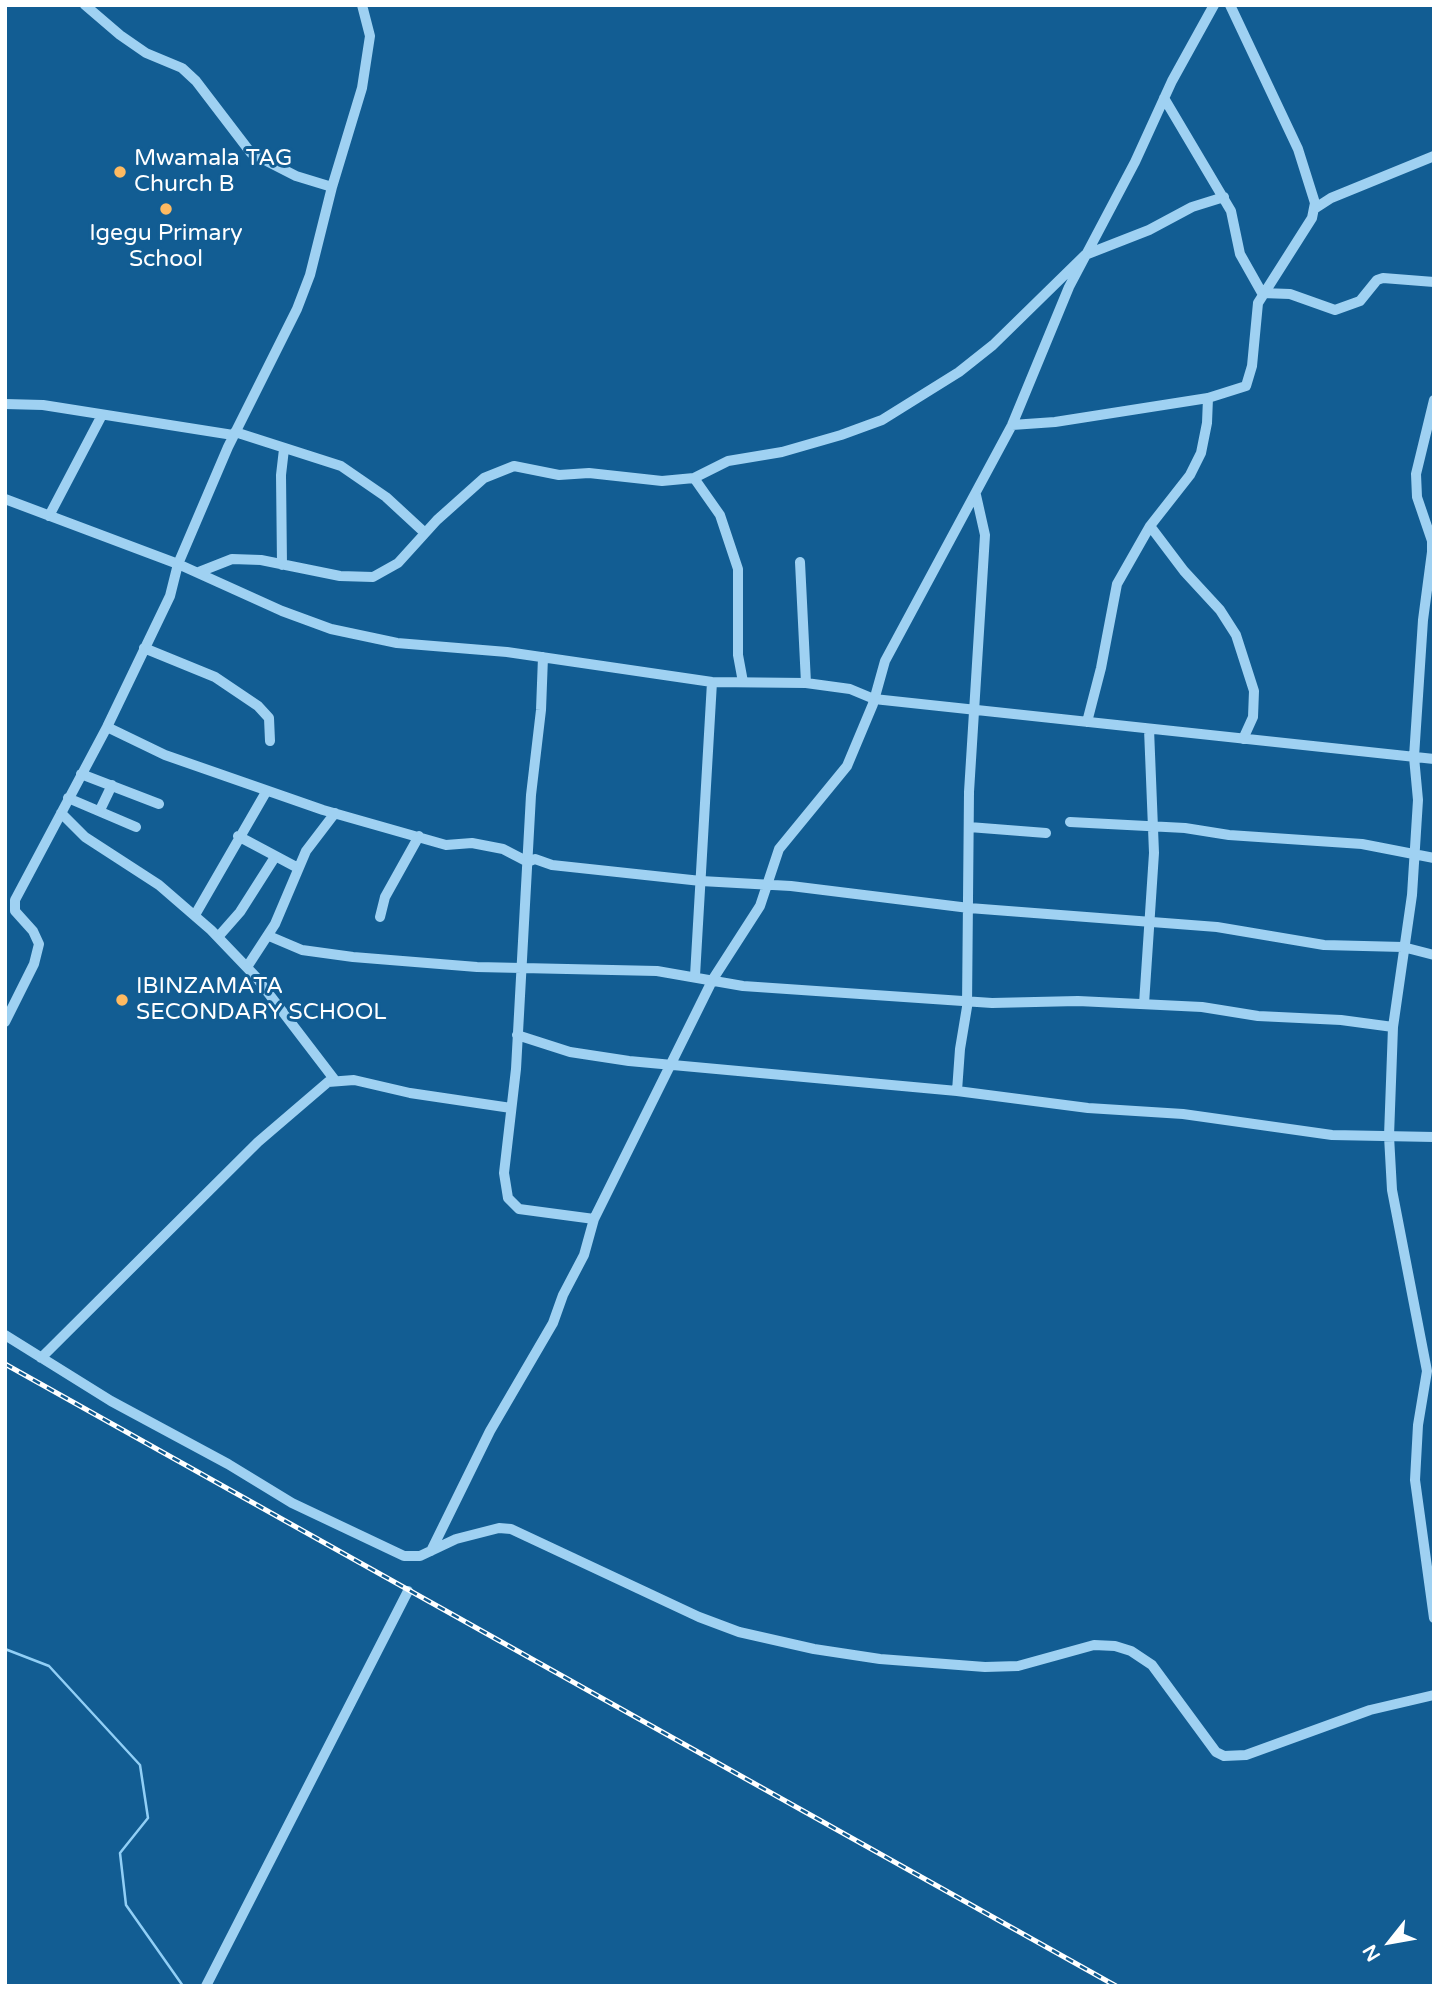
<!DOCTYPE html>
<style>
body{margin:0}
#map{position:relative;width:1439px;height:1991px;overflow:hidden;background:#125d93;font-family:"Varela Round",sans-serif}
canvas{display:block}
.frame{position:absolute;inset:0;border:7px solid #fff;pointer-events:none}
.north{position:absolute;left:1355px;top:1907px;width:70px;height:70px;-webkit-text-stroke:5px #125d93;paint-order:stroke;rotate:239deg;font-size:19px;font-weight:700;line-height:28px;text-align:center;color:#fff}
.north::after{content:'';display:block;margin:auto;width:24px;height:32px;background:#fff;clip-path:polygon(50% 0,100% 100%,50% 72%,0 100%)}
</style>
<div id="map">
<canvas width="1439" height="1991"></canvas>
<div class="frame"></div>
<div class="north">N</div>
</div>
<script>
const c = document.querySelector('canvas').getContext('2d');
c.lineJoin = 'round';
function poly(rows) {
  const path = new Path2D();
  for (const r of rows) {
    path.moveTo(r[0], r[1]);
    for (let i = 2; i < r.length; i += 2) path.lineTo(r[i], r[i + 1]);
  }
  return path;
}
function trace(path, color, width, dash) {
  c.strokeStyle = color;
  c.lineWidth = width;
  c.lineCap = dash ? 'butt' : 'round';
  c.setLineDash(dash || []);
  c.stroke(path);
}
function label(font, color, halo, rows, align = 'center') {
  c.font = font + ' "Varela Round",sans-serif';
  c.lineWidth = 6;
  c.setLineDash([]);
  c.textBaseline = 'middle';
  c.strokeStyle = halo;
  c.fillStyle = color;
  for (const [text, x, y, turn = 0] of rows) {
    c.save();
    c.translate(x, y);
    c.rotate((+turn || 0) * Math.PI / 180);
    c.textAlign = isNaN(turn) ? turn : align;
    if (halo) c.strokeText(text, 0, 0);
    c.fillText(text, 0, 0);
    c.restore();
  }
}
const stream = poly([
 [5,1649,49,1666,140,1765,148,1818,120,1853,126,1905,183,1986]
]);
const minor = poly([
 [85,5,120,35,146,53,182,68,196,81,251,153,296,176,332,187],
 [1164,98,1231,211,1240,254,1262,293,1290,294,1335,310,1360,301,1377,280,1383,278,1434,282],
 [1314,209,1331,198,1434,156],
 [1434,400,1416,474,1417,497,1432,541,1432,552,1423,620,1414,757,1418,800,1412,895,1393,1027,1389,1136,1392,1190,1427,1371,1418,1425,1415,1480,1434,1618],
 [5,404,43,405,233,435],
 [1012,425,1055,422,1208,398,1246,386,1252,366,1258,303,1312,218,1315,203,1298,149,1230,5],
 [235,432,341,466,386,497,425,533],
 [694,478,720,515,738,569,738,655,743,682],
 [5,499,178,564,282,611,331,629,397,643,507,652,712,682,806,683,850,689,874,699,1434,759],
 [49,516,102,415],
 [1150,526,1184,571,1220,610,1236,635,1254,691,1253,717,1243,739],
 [800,562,806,683],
 [282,565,281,475,284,449],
 [199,572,232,559,261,560,340,576,373,577,398,563,437,520,484,478,514,466,559,475,589,473,662,481,694,478,728,461,782,452,841,435,882,420,959,372,993,345,1085,255,1149,230,1192,207,1224,197],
 [144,648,215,677,258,706,269,718,270,741],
 [543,657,541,710,531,795,516,1069,504,1173,508,1198,519,1209,594,1219],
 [1087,722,1101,668,1117,584,1150,526,1190,475,1201,453,1207,423,1208,398],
 [107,727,165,755,323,810,446,845,472,843,503,849,528,862,535,859,552,865,701,881,791,886,969,908,1217,927,1324,945,1403,947,1434,955],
 [81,774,159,804],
 [68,798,136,827],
 [100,810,112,785],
 [61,813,85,837,159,885,211,930,256,977,334,1079],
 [1070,822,1185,828,1229,835,1362,844,1434,858],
 [969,827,1046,833],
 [238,836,298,868],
 [195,915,266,792],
 [380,917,385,897,419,836],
 [269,936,302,950,353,957,477,967,657,971,743,986,992,1003,1078,1001,1202,1007,1258,1016,1341,1020,1393,1027],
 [218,937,240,912,275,857],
 [247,967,275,924,306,851,335,813],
 [695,976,712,682],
 [1144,1004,1154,853,1149,729],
 [5,1022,34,964,39,944,33,931,15,911,15,900,107,727,170,596,178,564,228,447,297,309,310,275,332,187,362,88,370,36,362,5],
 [517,1035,570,1052,629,1061,957,1091,1088,1108,1183,1114,1332,1135,1434,1137],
 [957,1091,960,1049,967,1007,969,792,985,535,976,495],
 [5,1335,111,1401,228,1464,292,1503,404,1556,420,1556,456,1539,499,1528,511,1529,699,1617,739,1632,814,1649,880,1659,985,1667,1018,1666,1094,1645,1115,1646,1131,1651,1152,1665,1216,1752,1224,1756,1246,1755,1370,1710,1434,1695],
 [41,1358,258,1142,328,1082,354,1080,410,1093,511,1108],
 [431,1551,490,1431,553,1323,563,1295,584,1255,594,1219,713,979,760,906,779,849,847,766,873,704,885,661,1012,425,1069,287,1135,162,1172,81,1214,5],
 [206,1986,408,1591]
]);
const rail = poly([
 [5,1364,1116,1986]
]);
const markers = [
 [120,172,7,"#ffba61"],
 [166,209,7,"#ffba61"],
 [122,1000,7,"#ffba61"]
];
const poiNames = [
 ["Mwamala TAG",134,159],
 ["Church B",134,185],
 ["Igegu Primary",166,234,"center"],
 ["School",166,260,"center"],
 ["IBINZAMATA",136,987],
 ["SECONDARY SCHOOL",136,1013]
];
trace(stream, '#91cff6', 2.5);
trace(minor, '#9fd1f2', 10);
trace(rail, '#fff', 5);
trace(rail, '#125d93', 2.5, [8]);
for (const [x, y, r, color] of markers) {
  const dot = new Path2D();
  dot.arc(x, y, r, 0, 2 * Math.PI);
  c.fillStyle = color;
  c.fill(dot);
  trace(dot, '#125d93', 2.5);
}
label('23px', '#fff', '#125d93', poiNames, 'left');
</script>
